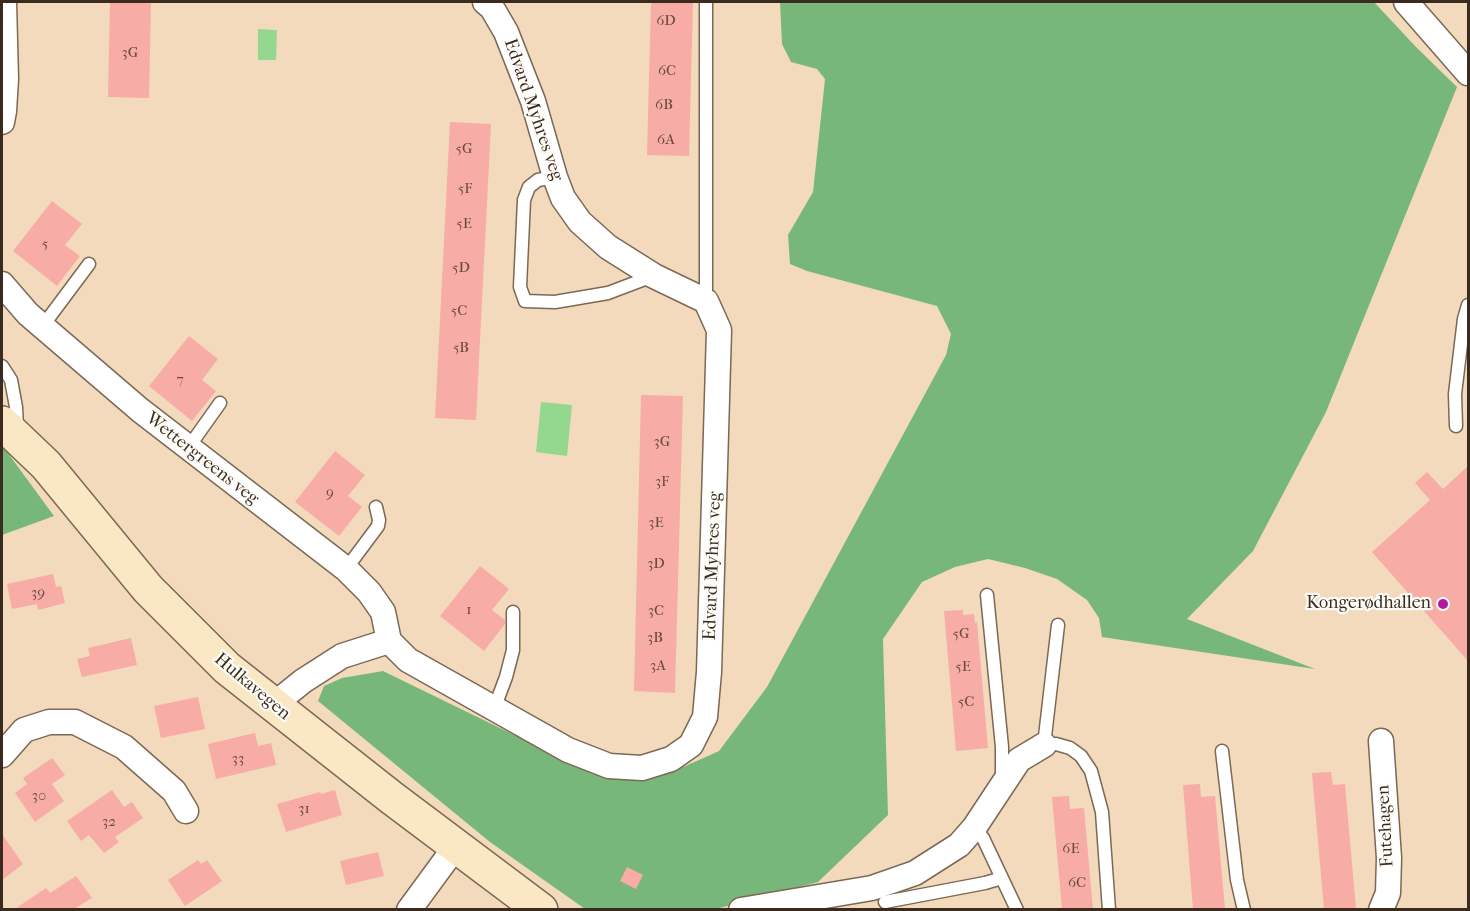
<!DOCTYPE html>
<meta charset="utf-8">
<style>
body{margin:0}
#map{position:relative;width:1470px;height:911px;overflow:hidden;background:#f3dabc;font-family:"IM FELL French Canon",serif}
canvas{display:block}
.frame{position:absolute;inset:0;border:3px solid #3b2a1e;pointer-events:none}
</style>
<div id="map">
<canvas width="1470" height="911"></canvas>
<div class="frame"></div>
</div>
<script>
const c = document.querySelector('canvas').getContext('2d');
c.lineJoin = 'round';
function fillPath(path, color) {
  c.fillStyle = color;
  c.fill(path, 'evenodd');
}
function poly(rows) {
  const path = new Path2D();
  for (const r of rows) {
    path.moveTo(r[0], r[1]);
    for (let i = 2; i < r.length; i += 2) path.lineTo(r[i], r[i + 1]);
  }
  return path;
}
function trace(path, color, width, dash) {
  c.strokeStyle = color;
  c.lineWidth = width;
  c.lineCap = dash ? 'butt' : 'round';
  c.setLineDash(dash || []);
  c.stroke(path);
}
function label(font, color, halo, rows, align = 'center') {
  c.font = font + ' "IM FELL French Canon",serif';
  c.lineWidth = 4.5;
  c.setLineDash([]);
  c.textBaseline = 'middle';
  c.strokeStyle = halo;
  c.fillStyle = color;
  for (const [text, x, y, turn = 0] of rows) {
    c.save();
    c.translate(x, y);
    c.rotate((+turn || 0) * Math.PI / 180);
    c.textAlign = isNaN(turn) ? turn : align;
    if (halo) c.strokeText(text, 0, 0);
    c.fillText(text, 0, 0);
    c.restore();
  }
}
const green = poly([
 [258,29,277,30,276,60,258,60],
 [541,402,572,405,567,456,536,452]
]);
const forest = poly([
 [780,2,1374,2,1416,47,1457,87,1326,412,1253,551,1187,619,1315,669,1102,637,1099,618,1087,600,1057,579,1025,568,988,559,955,567,922,582,883,639,888,815,818,882,712,910,585,909,490,842,318,701,324,686,342,678,383,671,584,769,650,774,681,768,719,751,767,687,946,355,951,334,937,306,807,271,790,264,788,235,813,192,825,79,817,69,791,62,782,44],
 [2,445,54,516,2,535]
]);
const building = poly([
 [110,2,151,2,149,98,108,97],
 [651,2,693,2,689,156,647,155],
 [450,122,491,124,476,420,435,418],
 [52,201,82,224,65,245,80,256,57,286,13,251],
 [189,336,218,359,202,380,216,391,192,421,149,386],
 [641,395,683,396,675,693,634,691],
 [335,451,365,475,348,496,362,507,339,536,295,502],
 [1468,466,1468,661,1372,552,1430,500,1415,483,1427,472,1443,489],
 [480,566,509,589,492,610,505,620,505,624,484,651,440,616],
 [53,574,56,587,61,586,65,603,38,610,37,604,12,609,7,584],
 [963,610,963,615,974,614,975,623,977,622,988,748,956,751,944,611],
 [131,638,137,665,82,677,77,659,90,656,88,648],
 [198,697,205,729,161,738,154,706],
 [255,733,258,746,271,743,276,765,216,779,208,744],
 [52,758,65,775,52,784,64,801,35,822,15,793,27,784,23,778],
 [1331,772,1333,785,1345,784,1356,909,1324,909,1312,773],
 [1200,784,1201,797,1215,796,1225,909,1193,909,1183,785],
 [112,790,124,807,132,802,143,818,115,837,119,842,104,853,89,835,81,841,67,821],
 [335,790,342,815,286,832,277,804,320,792,321,794],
 [1069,796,1070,809,1084,808,1093,909,1062,909,1052,797],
 [2,834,23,864,2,880],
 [378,852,384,876,346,885,340,861],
 [198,860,201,864,207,860,222,881,185,906,168,880],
 [627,867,643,875,636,889,620,881],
 [76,876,92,898,74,909,15,909,46,888,50,893]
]);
const service = poly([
 [555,177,538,180,529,187,524,200,520,287,525,301,555,302,608,293,653,276],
 [706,301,706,2],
 [42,327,89,264],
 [2,366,11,380,16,407,17,429],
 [1456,426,1455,394,1464,319,1468,305],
 [188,448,220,403],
 [346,569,378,526,379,520,376,507],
 [987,595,1002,747,1002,779],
 [1058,625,1044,745,1056,744,1070,748,1081,756,1091,771,1102,812,1109,910],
 [494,709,506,677,513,650,513,612],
 [1222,751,1237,880,1244,910],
 [974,828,983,838,1017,910],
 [885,902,985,883,1002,878]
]);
const minor = poly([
 [1406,2,1468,73],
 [2,122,4,111,6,79,4,2],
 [2,284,28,314,140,410,346,569,369,592,383,612,389,641],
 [272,706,303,681,342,656,389,641,408,660,568,750,609,766,642,768,671,759,691,745,705,717,709,672,719,330,706,301,654,276,608,247,580,222,563,198,555,177,533,101,506,32,492,8,485,2],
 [1381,741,1389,858,1388,893,1381,910],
 [2,755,24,730,49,722,75,722,124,747,174,791,186,811],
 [409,910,456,846],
 [741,910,872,888,915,873,959,845,974,828,1019,760,1044,745]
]);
const secondary = poly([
 [2,423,46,465,148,589,227,668,392,798,541,910]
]);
const markers = [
 [1443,604,6,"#b5179e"]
];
const numberNames = [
 ["6D",666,21],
 ["3G",130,53],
 ["6C",667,71],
 ["6B",664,105],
 ["6A",666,140],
 ["5G",464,149],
 ["5F",465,189],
 ["5E",464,224],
 ["5",45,244],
 ["5D",461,268],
 ["5C",459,311],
 ["5B",461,348],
 ["7",180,380],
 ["3G",662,442],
 ["3F",662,482],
 ["9",330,493],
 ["3E",656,523],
 ["3D",656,564],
 ["39",38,593],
 ["1",469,610],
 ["3C",656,611],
 ["5G",961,634],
 ["3B",655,638],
 ["3A",658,666],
 ["5E",963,667],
 ["5C",966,702],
 ["33",238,759],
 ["30",39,796],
 ["31",304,809],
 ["32",109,822],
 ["6E",1071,849],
 ["6C",1077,883]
];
const streetNames = [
 ["Edvard Myhres veg",533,110,71],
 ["Wettergreens veg",202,459,38],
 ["Edvard Myhres veg",713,566,-88],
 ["Hulkavegen",252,687,40],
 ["Futehagen",1386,826,-93]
];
const poiNames = [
 ["Kongerødhallen",1431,604]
];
fillPath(green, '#94d890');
fillPath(forest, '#77b87a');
fillPath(building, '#f8aca6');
trace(service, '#7b6855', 15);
trace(minor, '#7b6855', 27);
trace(secondary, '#7b6855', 36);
trace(service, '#fff', 12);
trace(minor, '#fff', 24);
trace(secondary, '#fae7c3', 33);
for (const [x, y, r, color] of markers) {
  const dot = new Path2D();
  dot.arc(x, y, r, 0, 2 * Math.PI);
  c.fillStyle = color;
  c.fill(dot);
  trace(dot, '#fdfcf7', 2);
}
label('15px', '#6a4a40', null, numberNames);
label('18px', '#3b2a1e', '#fdfcf7', streetNames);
label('18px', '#3b2a1e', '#fdfcf7', poiNames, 'right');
</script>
